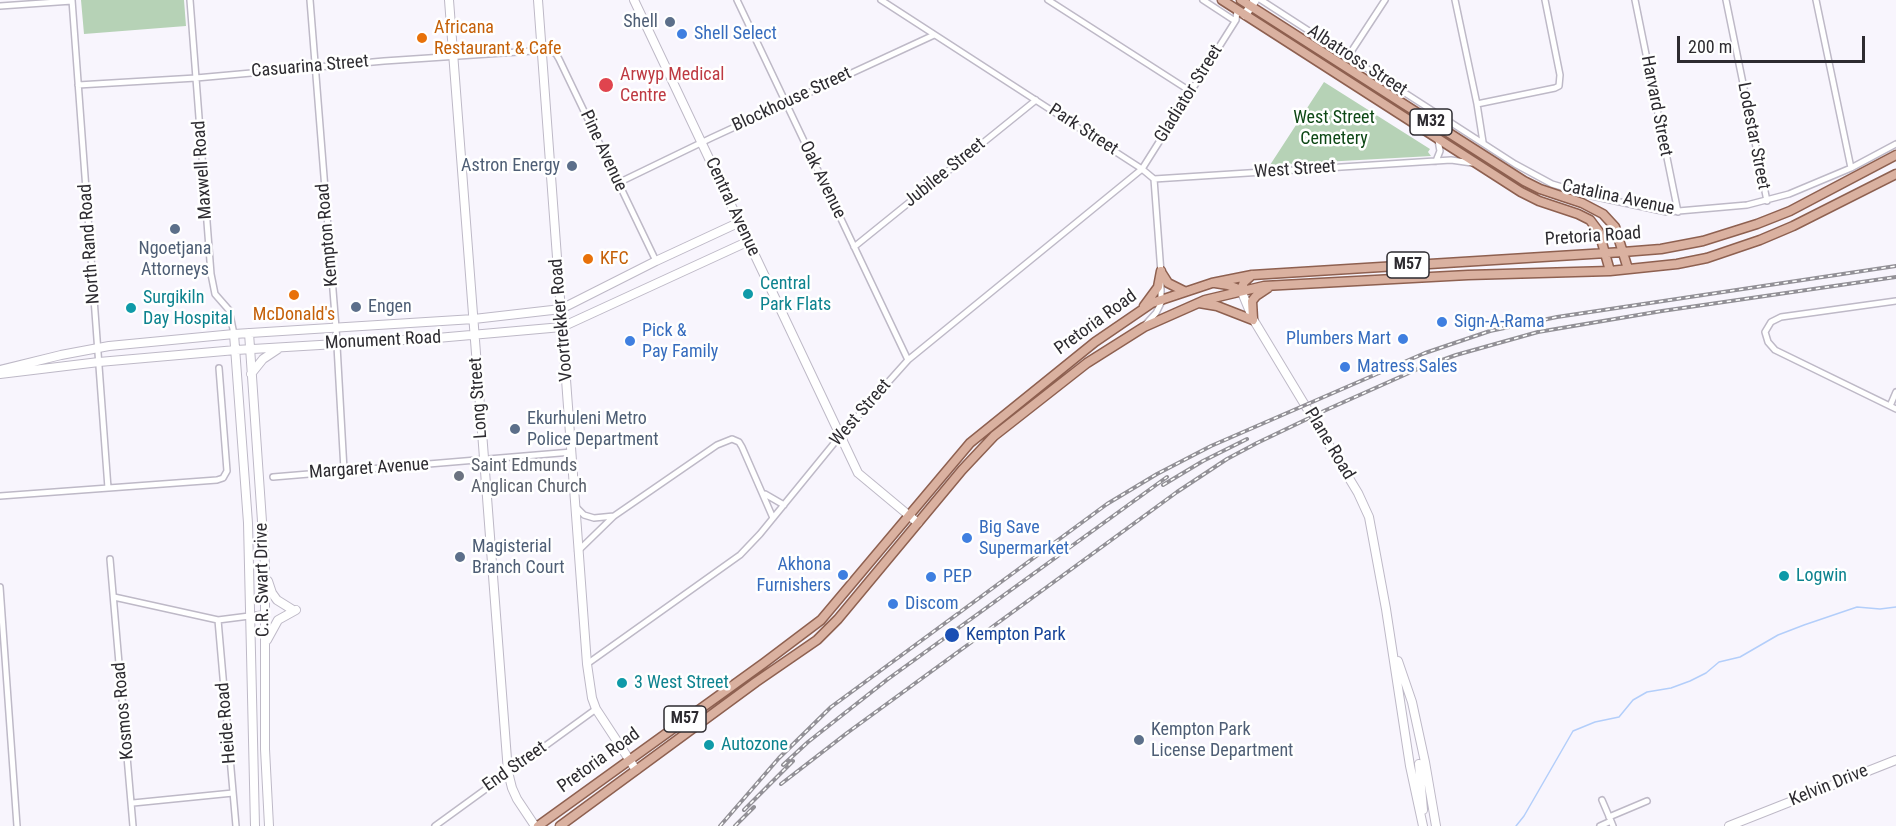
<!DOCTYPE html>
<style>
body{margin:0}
#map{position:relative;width:1896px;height:826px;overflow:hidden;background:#f8f5fd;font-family:"Roboto Condensed",sans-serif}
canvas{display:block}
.scale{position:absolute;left:1677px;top:36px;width:188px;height:27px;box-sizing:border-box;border:3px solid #2d2b30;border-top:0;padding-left:8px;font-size:18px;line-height:21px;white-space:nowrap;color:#2d2b30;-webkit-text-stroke:4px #fff;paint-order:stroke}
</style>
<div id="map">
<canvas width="1896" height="826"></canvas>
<div class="scale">200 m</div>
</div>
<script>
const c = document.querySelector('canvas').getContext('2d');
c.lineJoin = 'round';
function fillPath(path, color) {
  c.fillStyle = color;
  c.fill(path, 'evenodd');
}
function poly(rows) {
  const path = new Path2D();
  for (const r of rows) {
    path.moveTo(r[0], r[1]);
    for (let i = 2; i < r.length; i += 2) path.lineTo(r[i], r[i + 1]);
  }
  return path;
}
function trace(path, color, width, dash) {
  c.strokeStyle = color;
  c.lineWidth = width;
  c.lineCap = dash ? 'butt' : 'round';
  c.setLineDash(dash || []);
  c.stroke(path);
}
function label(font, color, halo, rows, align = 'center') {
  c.font = font + ' "Roboto Condensed",sans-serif';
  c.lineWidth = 5;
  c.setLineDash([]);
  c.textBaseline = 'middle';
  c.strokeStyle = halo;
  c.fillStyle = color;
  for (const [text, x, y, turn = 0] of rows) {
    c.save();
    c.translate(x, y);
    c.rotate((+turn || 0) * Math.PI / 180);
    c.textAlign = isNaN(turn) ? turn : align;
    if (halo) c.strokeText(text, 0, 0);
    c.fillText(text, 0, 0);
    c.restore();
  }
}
const green = poly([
 [81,0,184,0,186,26,84,34],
 [1324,82,1430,149,1428,152,1431,156,1270,165]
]);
const stream = poly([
 [1516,826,1524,816,1573,731,1595,722,1619,717,1633,700,1647,692,1671,688,1690,681,1706,673,1719,662,1740,657,1778,635,1804,625,1857,607,1880,609,1896,607]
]);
const street = poly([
 [72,0,108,488],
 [190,0,211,274,215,294,229,310,234,334],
 [310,0,336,328,344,470],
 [737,0,908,360],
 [881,0,1142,169,1154,179,1161,273],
 [1048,0,1190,91],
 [1203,0,1235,21],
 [1261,0,1515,164,1552,184,1592,196,1667,212,1747,205,1789,194,1851,168,1896,144],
 [1455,0,1477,104,1483,142],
 [1635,0,1678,212],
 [1726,0,1767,201],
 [1816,0,1851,168],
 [0,6,72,1],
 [1349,55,1385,0],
 [78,85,196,78,384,61,548,50,556,54,559,59,656,261],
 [1477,104,1555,88,1559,86,1560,75,1545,0],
 [1436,161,1440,151,1438,140],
 [1154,179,1451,160,1472,163],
 [618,183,711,138,934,35],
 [854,247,1036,100],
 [1896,301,1781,317,1771,322,1765,332,1768,342,1775,350,1896,409],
 [1145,325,1156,313,1161,303,1161,283],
 [1890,406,1896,392],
 [273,477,572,452],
 [765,494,784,505],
 [0,496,217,480,223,478,227,471,219,368],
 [576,507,584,515,594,518,614,516],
 [578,551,614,516,717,445,732,439,739,442,742,447,773,518],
 [110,559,133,826],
 [0,587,17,826],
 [114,597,218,620,265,614],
 [218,620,236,826],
 [587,664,740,555,760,534,840,436,908,360,1142,169,1236,20,1237,10],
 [1602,800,1611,821],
 [133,803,233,793],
 [1609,817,1647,801],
 [435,826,596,709],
 [1600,826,1611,821,1613,826]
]);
const secondary = poly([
 [449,0,508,772,512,788,517,799,535,826],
 [538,0,587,664,592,698,596,709,636,770],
 [634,0,858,473,918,523],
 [1245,15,1255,0],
 [1241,290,1253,319,1358,493,1369,517,1386,609,1410,766,1423,826],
 [249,333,265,565,265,749,269,826],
 [234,334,248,523,255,826],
 [0,370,61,355,109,346,234,334,474,319,561,309,656,261,740,222],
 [0,374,99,362,236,350,437,338,562,327,749,241],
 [251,374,263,359,278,349],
 [268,581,272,593,277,600,293,610],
 [267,640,278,620,296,610],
 [1398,661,1412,702,1425,762,1436,826],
 [1419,764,1423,810],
 [1729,826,1896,760]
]);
const primary = poly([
 [1222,0,1521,192,1539,201,1578,214,1590,220,1599,232,1610,271],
 [1241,0,1524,181,1540,189,1582,203,1603,214,1615,227,1628,269],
 [1161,272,1168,283,1184,291],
 [1215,283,1228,285,1241,290,1244,282,1252,275],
 [1199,303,1217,306,1253,320],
 [1144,306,1158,287,1161,271],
 [1253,319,1252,301,1256,296,1268,288],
 [538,826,764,663,821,620,970,443,1095,342,1152,303,1212,283,1252,275,1623,252,1661,249,1703,241,1757,224,1790,211,1896,155],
 [560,826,756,682,817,640,838,619,962,470,994,436,1087,363,1144,327,1205,300,1264,286,1468,275,1610,271,1677,264,1707,258,1760,240,1793,226,1896,174]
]);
const rail = poly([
 [1163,485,1203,461,1247,439],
 [783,765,808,742,888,679,1167,477],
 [781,784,847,733,1177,492,1227,459,1257,443,1326,410,1420,368,1456,355,1538,332,1662,311,1896,277],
 [744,810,793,761],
 [720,826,779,758,831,707,1107,504,1157,474,1211,446,1425,353,1490,331,1557,317,1896,266],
 [735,826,754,807]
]);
const markers = [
 [670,22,6,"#5c6f8a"],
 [682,34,6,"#3f7fe0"],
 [422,38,6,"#e8710a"],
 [606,85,8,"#e0444e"],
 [572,166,6,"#5c6f8a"],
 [175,229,6,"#5c6f8a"],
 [588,259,6,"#e8710a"],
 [748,294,6,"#0f9aa8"],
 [294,295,6,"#e8710a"],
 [356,307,6,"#5c6f8a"],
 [131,308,6,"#0f9aa8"],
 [1442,322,6,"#3f7fe0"],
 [1403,339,6,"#3f7fe0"],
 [630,341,6,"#3f7fe0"],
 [1345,367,6,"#3f7fe0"],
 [515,429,6,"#5c6f8a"],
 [459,476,6,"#6b7280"],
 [967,538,6,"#3f7fe0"],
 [460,557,6,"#5c6f8a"],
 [843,575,6,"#3f7fe0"],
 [1784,576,6,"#0f9aa8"],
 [931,577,6,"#3f7fe0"],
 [893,604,6,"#3f7fe0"],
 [952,635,8,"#1a4fb4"],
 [622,683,6,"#0f9aa8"],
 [1139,740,6,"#5c6f8a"],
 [709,745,6,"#0f9aa8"]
];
const shields = [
 [1431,122,42],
 [1408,265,42],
 [685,719,42]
];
const shieldNames = [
 ["M32",1431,122],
 ["M57",1408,265],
 ["M57",685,719]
];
const serviceNames = [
 ["Shell",658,22,"right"],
 ["Astron Energy",560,166,"right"],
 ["Ngoetjana",175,249,"center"],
 ["Attorneys",175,270,"center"],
 ["Engen",368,307],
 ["Ekurhuleni Metro",527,419],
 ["Police Department",527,440],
 ["Magisterial",472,547],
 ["Branch Court",472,568],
 ["Kempton Park",1151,730],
 ["License Department",1151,751]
];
const foodNames = [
 ["Africana",434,28],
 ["Restaurant & Cafe",434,49],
 ["KFC",600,259],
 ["McDonald's",294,315,"center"]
];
const shopNames = [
 ["Shell Select",694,34],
 ["Sign-A-Rama",1454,322],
 ["Pick &",642,331],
 ["Pay Family",642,352],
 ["Plumbers Mart",1391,339,"right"],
 ["Matress Sales",1357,367],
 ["Big Save",979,528],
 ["Supermarket",979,549],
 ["Akhona",831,565,"right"],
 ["Furnishers",831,586,"right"],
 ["PEP",943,577],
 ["Discom",905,604]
];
const streetNames = [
 ["Albatross Street",1357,61,33],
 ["Casuarina Street",310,67,-5],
 ["Gladiator Street",1189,94,-58],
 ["Blockhouse Street",792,100,-25],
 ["Harvard Street",1656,106,79],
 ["Park Street",1083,130,33],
 ["Lodestar Street",1753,136,79],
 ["Pine Avenue",603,151,65],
 ["Maxwell Road",203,170,-94],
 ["West Street",1295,170,-4],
 ["Jubilee Street",945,173,-39],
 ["Oak Avenue",822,180,64],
 ["Catalina Avenue",1618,198,12],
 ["Central Avenue",732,207,65],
 ["Kempton Road",328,235,-95],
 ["Pretoria Road",1593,237,-4],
 ["North Rand Road",90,244,-94],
 ["Voortrekker Road",562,320,-95],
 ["Pretoria Road",1096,323,-36],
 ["Monument Road",383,341,-3],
 ["Long Street",479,398,-94],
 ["West Street",861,413,-49],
 ["Plane Road",1329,444,59],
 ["Margaret Avenue",369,469,-4],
 ["C.R. Swart Drive",263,580,-91],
 ["Kosmos Road",124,711,-95],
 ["Heide Road",227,723,-95],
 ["Pretoria Road",599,761,-36],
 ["End Street",515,767,-35],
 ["Kelvin Drive",1829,786,-22]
];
const healthNames = [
 ["Arwyp Medical",620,75],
 ["Centre",620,96]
];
const parkNames = [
 ["West Street",1334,118],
 ["Cemetery",1334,139]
];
const cultureNames = [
 ["Central",760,284],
 ["Park Flats",760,305],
 ["Surgikiln",143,298],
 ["Day Hospital",143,319],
 ["Logwin",1796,576],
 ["3 West Street",634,683],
 ["Autozone",721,745]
];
const worshipNames = [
 ["Saint Edmunds",471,466],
 ["Anglican Church",471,487]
];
const transitNames = [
 ["Kempton Park",966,635]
];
fillPath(green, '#b6d2b6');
trace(stream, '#b3cefa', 1.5);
trace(street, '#beb9c7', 8);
trace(secondary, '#beb9c7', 10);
trace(primary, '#8e6050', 11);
trace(street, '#fff', 5);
trace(secondary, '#fff', 8);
trace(primary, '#dab1a0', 8);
trace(rail, '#929096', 4);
trace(rail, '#fff', 1.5, [4.5]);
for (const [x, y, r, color] of markers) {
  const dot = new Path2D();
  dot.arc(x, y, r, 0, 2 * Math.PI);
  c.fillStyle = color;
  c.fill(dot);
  trace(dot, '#fff', 2);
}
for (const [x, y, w] of shields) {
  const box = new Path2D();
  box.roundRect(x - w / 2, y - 13, w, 26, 4.5);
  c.fillStyle = '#fff';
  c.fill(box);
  trace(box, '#2d2b30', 1.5);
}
label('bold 16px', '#2d2b30', null, shieldNames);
label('18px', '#4e5e75', '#fff', serviceNames, 'left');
label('18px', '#c56008', '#fff', foodNames, 'left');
label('18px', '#366cbe', '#fff', shopNames, 'left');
label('18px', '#2d2b30', '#fff', streetNames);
label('18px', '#be3a42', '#fff', healthNames, 'left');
label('18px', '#0d4715', '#fff', parkNames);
label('18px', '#0d838f', '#fff', cultureNames, 'left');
label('18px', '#5b616d', '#fff', worshipNames, 'left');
label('18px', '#164399', '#fff', transitNames, 'left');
</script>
